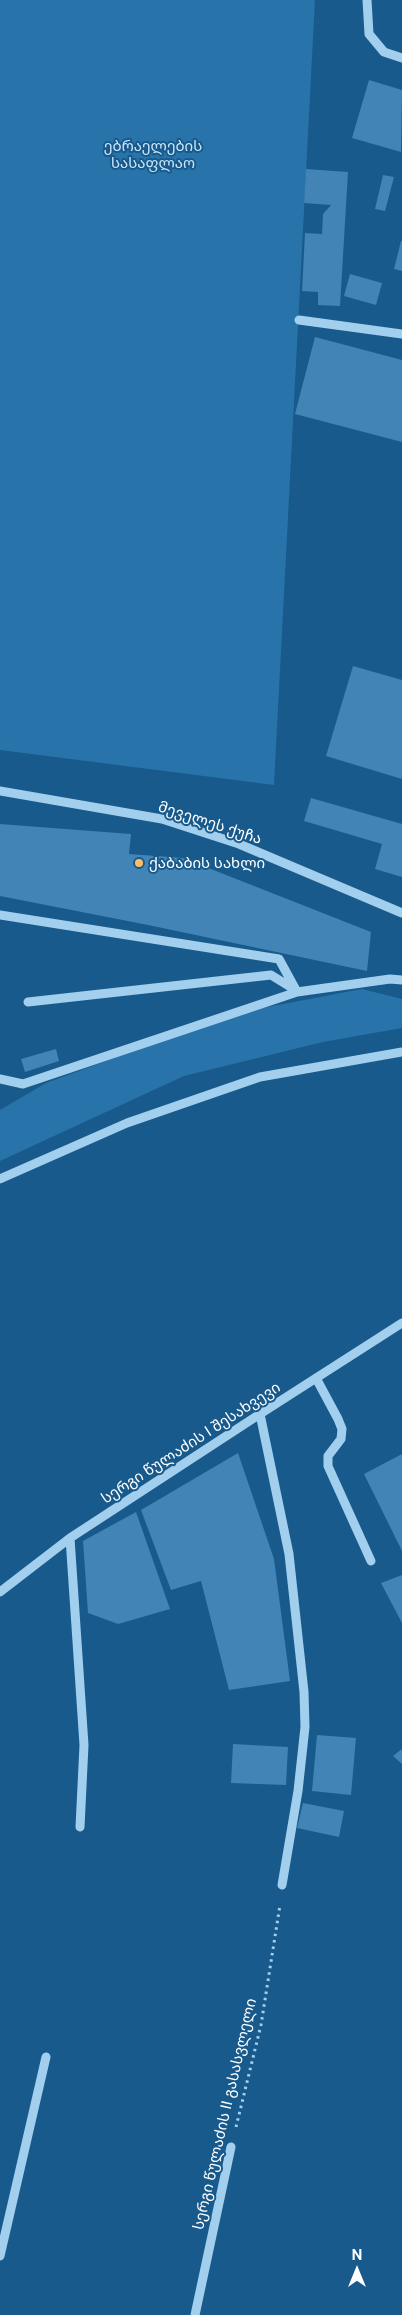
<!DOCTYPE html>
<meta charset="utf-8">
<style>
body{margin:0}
#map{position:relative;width:402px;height:2315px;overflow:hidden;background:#185a8c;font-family:"Public Sans",sans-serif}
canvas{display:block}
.north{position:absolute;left:332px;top:2245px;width:50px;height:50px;-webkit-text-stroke:4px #185a8c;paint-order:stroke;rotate:0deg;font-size:14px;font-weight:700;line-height:20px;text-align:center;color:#fff}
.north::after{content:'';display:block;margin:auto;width:18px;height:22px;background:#fff;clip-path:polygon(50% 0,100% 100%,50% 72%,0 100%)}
</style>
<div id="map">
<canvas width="402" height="2315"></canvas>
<div class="north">N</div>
</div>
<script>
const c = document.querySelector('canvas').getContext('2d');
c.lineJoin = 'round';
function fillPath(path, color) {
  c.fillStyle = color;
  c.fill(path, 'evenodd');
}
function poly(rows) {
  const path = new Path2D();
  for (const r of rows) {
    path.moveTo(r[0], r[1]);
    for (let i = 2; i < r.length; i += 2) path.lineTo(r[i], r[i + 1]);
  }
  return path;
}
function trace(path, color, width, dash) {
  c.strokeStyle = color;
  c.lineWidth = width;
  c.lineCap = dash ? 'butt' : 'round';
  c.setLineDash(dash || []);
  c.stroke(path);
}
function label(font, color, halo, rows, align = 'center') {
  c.font = font + ' "Public Sans","Noto Sans Georgian",sans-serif';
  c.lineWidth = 4;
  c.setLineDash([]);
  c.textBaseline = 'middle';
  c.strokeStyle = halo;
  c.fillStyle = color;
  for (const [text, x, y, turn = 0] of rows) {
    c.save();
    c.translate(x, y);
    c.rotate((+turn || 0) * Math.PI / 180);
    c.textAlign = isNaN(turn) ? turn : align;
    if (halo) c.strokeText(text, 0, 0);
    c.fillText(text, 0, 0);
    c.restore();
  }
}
const green = poly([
 [0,0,315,0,274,785,0,750],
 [362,989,402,999,402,1028,323,1042,184,1076,0,1161,0,1110,46,1083,241,1012]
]);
const building = poly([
 [369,80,402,90,401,152,352,138],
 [306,169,348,172,340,306,318,305,318,292,302,291,305,233,322,234,323,214,331,205,304,203],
 [383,175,394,177,385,211,375,209],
 [401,241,402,241,402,271,394,269],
 [350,274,382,283,376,305,344,296],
 [315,337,402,360,402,442,295,414],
 [353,666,402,680,402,779,326,756],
 [311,798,402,824,402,877,375,869,382,844,304,821],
 [0,824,131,834,129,854,183,858,371,932,367,971,148,925,0,896],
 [56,1049,59,1061,25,1072,21,1059],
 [238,1453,274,1559,290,1681,229,1690,201,1581,171,1590,141,1510],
 [402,1454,402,1551,364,1474],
 [136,1512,170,1609,118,1624,88,1613,83,1541],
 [402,1575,402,1623,381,1583],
 [317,1735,356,1738,351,1795,312,1791],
 [233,1744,288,1747,286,1785,231,1783],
 [402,1749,402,1764,393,1756],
 [303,1803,344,1811,339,1837,297,1828]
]);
const path = poly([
 [236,2127,261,2025,280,1905]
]);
const minor = poly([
 [367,0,369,34,384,52,402,58],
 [299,320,402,334],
 [0,791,162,819,239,844,402,913],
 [0,915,279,959,297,992],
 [28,1002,271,975,297,991],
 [0,1079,23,1084,297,992,390,979,402,980],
 [0,1179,127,1123,260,1077,402,1052],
 [316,1378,338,1419,342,1429,341,1439,328,1456,328,1466,371,1561],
 [260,1414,289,1554,304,1692,305,1727,298,1791,282,1885],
 [70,1538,84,1745,80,1827],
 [0,1592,70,1538,260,1414,402,1323],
 [0,2256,46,2057],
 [195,2315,231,2147]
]);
const markers = [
 [139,863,5,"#ffbc60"]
];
const parkNames = [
 ["ებრაელების",153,146],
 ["სასაფლაო",153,163]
];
const streetNames = [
 ["მეველეს ქუჩა",210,823,18],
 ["სერგი წულაძის I შესახვევი",191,1443,-33],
 ["სერგი წულაძის II გასასვლელი",225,2114,-77]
];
const poiNames = [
 ["ქაბაბის სახლი",149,863]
];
fillPath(green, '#2873a9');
fillPath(building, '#4184b5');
trace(path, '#a3cfee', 3, [2.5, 4]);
trace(minor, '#a3cfee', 9);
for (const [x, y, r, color] of markers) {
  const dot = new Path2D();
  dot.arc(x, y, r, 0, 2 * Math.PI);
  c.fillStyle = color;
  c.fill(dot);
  trace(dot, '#185a8c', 2);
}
label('15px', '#c9e6fa', '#185a8c', parkNames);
label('15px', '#fff', '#185a8c', streetNames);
label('15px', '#fff', '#185a8c', poiNames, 'left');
</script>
